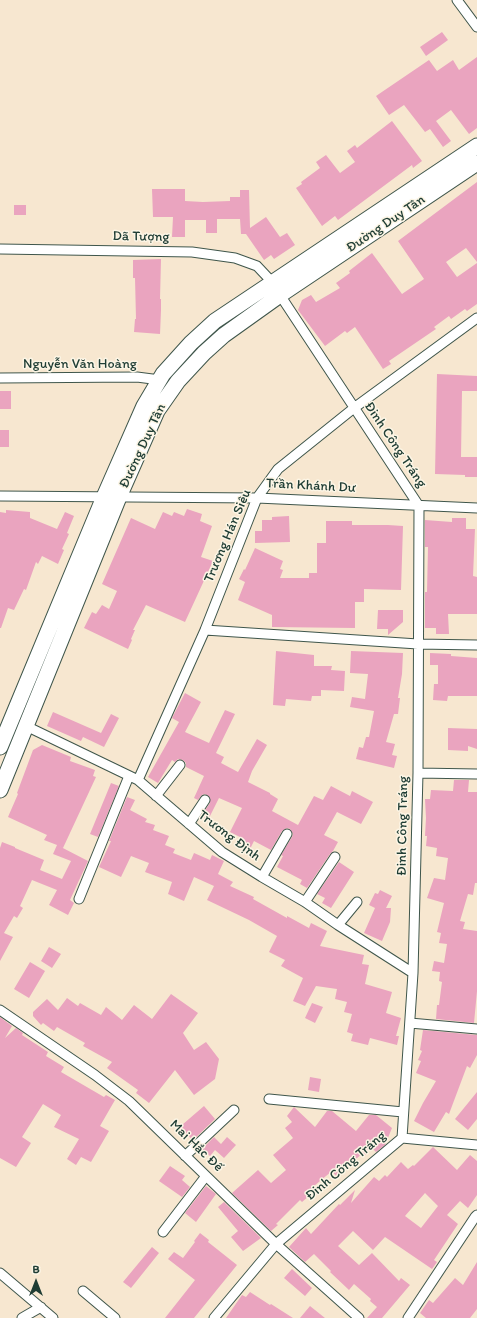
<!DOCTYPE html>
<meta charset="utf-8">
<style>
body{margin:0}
#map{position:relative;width:477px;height:1318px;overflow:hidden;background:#f7e7d0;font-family:Itim,sans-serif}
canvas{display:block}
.north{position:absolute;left:16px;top:1262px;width:40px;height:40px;-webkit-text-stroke:3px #fcf5e5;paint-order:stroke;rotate:0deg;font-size:11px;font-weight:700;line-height:16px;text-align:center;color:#1f3d34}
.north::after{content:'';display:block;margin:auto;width:14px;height:18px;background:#1f3d34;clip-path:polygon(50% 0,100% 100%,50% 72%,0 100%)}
</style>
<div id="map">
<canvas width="477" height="1318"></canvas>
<div class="north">B</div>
</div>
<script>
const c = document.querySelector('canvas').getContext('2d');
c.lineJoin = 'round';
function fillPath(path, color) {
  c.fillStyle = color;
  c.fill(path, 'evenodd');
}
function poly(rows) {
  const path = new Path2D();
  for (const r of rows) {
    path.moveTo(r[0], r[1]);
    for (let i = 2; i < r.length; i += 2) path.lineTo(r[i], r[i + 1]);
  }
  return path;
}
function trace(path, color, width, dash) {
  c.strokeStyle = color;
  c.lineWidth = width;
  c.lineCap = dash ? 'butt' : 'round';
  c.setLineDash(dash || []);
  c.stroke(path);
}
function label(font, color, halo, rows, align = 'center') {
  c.font = font + ' Itim,sans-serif';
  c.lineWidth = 3;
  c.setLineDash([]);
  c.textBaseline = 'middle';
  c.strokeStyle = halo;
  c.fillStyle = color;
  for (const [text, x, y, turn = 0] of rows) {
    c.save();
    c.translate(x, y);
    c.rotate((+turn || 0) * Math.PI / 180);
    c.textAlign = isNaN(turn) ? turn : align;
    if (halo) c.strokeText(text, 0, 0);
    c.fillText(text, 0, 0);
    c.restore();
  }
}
const building = poly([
 [442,32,448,40,426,56,420,47],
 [477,57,477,128,469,134,451,110,436,121,451,141,443,147,430,129,425,132,404,105,389,115,376,96,429,60,437,71,453,60,459,70],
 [392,121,422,161,413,168,412,165,338,220,335,216,322,226,296,188,302,184,301,182,320,168,316,162,326,155,340,173,355,162,347,151,355,145,357,148],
 [477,182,477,262,466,248,446,262,457,277,477,263,477,304,467,311,465,309,451,319,449,316,434,327,436,329,389,361,391,364,383,369,355,327,347,333,345,331,325,346,298,310,302,300,311,295,316,302,340,288,336,283,350,273,349,271,372,253,402,294,424,279,398,241],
 [152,189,185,189,185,201,203,202,230,201,230,197,240,197,240,190,249,190,250,228,266,217,280,237,287,233,295,245,274,259,271,255,264,260,246,234,241,234,240,219,217,219,217,233,206,233,206,220,185,220,185,237,172,237,173,217,153,217],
 [14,205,26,205,26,215,14,215],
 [161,259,160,299,161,299,161,310,160,334,134,332,135,319,136,319,135,278,133,278,133,260],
 [437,374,477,376,477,391,462,391,461,457,477,457,477,477,465,477,465,475,435,474],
 [0,391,11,391,11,409,0,409],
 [0,430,9,430,9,447,0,447],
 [187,509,202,514,200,521,212,526,201,557,213,561,185,622,146,605,133,630,135,630,131,639,132,640,128,649,84,628,92,612,96,614,102,605,109,609,117,591,102,584,131,518,155,529,163,512,172,516,174,512,184,516],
 [6,510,30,512,30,518,57,529,65,512,74,516,67,533,69,534,62,549,64,550,58,564,42,556,38,564,36,562,26,590,24,589,14,610,8,608,1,628,0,628,0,512,6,513],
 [289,516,290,542,255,543,255,531,262,531,262,520,272,520,272,517],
 [452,518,466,518,466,529,475,529,473,576,477,577,477,614,448,614,449,634,436,634,436,628,425,628,425,592,427,592,428,547,425,547,425,520,452,522],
 [326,521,352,521,352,525,388,525,403,526,401,590,364,589,364,602,355,602,355,628,272,627,272,615,238,600,245,582,239,579,244,569,245,570,255,548,283,561,280,569,283,570,280,578,309,578,309,573,317,573,317,543,326,543],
 [378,610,403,610,403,622,388,635,388,629,377,629],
 [276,651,314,655,314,666,332,666,331,670,345,671,344,691,321,690,321,696,312,696,311,701,286,699,285,706,273,705],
 [351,651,403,653,402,674,398,698,400,698,398,714,394,714,386,742,395,744,392,755,397,756,394,768,356,759,359,747,363,748,366,737,369,737,374,711,350,707,352,697,365,699,368,674,350,673],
 [430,653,451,654,451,656,477,658,477,696,448,696,447,701,433,700,434,684,438,684,438,665,430,665],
 [185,693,201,702,185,732,209,743,225,710,235,714,216,753,224,757,221,763,238,772,257,739,267,745,252,771,248,782,270,793,270,794,278,799,272,811,298,825,314,796,323,800,331,786,350,796,352,791,373,802,361,824,337,812,324,835,338,842,333,851,330,854,307,888,300,884,302,880,277,867,283,856,281,855,292,837,293,834,290,829,287,828,282,831,271,850,254,841,250,849,241,845,244,839,230,832,242,808,219,798,208,820,201,816,210,803,210,798,205,794,202,795,198,800,194,798,204,776,186,767,186,763,183,760,178,759,175,762,172,760,158,783,148,777,179,722,172,718],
 [53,712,101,733,111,714,119,718,104,747,83,737,81,741,47,726],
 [448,728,477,729,477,749,468,746,468,751,448,750],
 [42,745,71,757,70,761,95,770,93,776,96,777,63,848,59,846,88,861,70,900,74,903,68,915,49,905,57,890,32,880,20,906,23,908,17,918,14,916,4,933,13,937,0,961,0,848,2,842,15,847,15,848,44,860,40,870,62,879,71,861,53,854,57,845,44,840,47,835,8,817,18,794,17,793,33,750],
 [454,780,469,780,468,792,477,792,477,883,475,883,473,895,468,894,460,921,465,922,463,929,477,931,477,991,474,1023,436,1019,437,1005,439,1005,442,982,439,981,440,972,432,971,434,961,444,963,447,944,439,943,441,933,437,932,444,903,427,898,434,878,445,880,448,858,436,856,437,848,426,846,427,836,425,836,426,818,425,799,430,799,431,790,453,791],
 [111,783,119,786,98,837,90,834],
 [127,797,135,800,130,810,147,819,145,822,155,825,153,830,169,836,165,845,175,849,173,853,191,860,194,853,210,860,212,855,224,861,218,874,233,882,230,886,254,897,253,899,287,918,287,916,309,928,311,923,327,931,320,946,364,955,362,964,369,965,365,984,392,992,386,1013,401,1018,396,1036,399,1036,397,1045,370,1038,368,1045,351,1041,353,1034,347,1032,352,1014,344,1012,347,1002,335,999,337,989,316,986,305,1006,293,1001,303,978,281,966,285,960,269,952,277,936,249,920,207,900,214,886,194,877,184,901,168,894,172,882,145,872,149,863,131,856,121,877,99,867,111,841,109,841],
 [339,862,354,872,331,908,322,903,325,898,317,894],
 [380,890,392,896,386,908,391,908,390,922,382,941,364,933,375,908,369,905,375,893,378,894],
 [49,947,61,954,52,968,41,961],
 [30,962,45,971,29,998,14,989],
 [171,994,198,1013,183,1033,194,1050,206,1042,219,1059,215,1079,194,1095,175,1070,149,1103,136,1093,138,1090,107,1068,112,1062,83,1046,85,1043,57,1027,54,1031,43,1023,41,1025,33,1016,33,1012,47,999,58,1010,67,998,78,1006,80,1003,101,1015,106,1007,122,1020,134,1005,152,1019],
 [312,1003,323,1007,315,1023,305,1018],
 [0,1017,12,1026,5,1038,16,1028,23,1033,22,1035,48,1052,46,1056,64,1067,61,1072,104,1097,106,1095,115,1100,100,1126,109,1131,91,1162,81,1157,76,1165,67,1159,79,1139,54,1127,61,1115,43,1104,22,1137,31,1143,16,1167,0,1158],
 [423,1030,477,1035,477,1055,470,1068,467,1066,449,1114,446,1112,434,1132,414,1121,423,1103,436,1081,416,1073,421,1061,418,1060,422,1051,420,1050],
 [310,1077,321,1079,319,1092,308,1090],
 [477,1092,477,1119,468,1130,455,1119],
 [204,1106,215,1119,193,1140,186,1134,182,1138,175,1131],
 [294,1107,315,1127,327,1111,332,1111,356,1131,369,1115,376,1115,392,1128,385,1145,376,1152,369,1145,366,1155,363,1153,336,1176,332,1171,314,1186,319,1193,311,1199,309,1196,302,1202,300,1200,276,1224,278,1225,271,1231,232,1193,258,1170,271,1183,286,1170,273,1155,293,1138,285,1128,292,1122,287,1116],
 [214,1137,221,1144,227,1137,236,1145,224,1158,215,1150,210,1156,202,1149],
 [433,1147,457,1170,470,1155,477,1161,477,1195,468,1208,460,1201,447,1215,458,1224,434,1260,437,1262,432,1269,385,1237,373,1250,353,1231,338,1246,359,1265,372,1253,399,1281,401,1278,410,1285,382,1318,367,1318,377,1307,370,1301,371,1299,354,1284,349,1290,330,1272,331,1271,314,1254,305,1262,289,1247,306,1228,311,1234,339,1204,340,1205,355,1190,351,1203,374,1177,379,1181,385,1175,387,1177,401,1162,408,1169,413,1165,414,1166],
 [425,1193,438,1206,421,1228,405,1216],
 [170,1166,185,1176,182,1180,190,1187,182,1197,159,1181],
 [206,1186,216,1194,196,1222,185,1213],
 [224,1202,261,1238,243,1251,231,1237,238,1231,218,1207],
 [200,1233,209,1240,208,1242,237,1265,194,1318,165,1318,195,1280,168,1259,174,1252,183,1258,195,1242,194,1241],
 [152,1247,159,1253,131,1288,123,1282],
 [477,1262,477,1309,470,1318,426,1318,420,1313,429,1300,433,1303,455,1278,463,1285],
 [292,1269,312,1288,305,1296,284,1278],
 [250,1292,270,1305,271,1304,293,1318,226,1318,242,1295,246,1297],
 [310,1306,325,1318,300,1318]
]);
const minor = poly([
 [457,0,477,27],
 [0,249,192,252,235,258,257,266,273,283],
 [0,378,137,377,160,380],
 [0,496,257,498,477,508],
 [205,630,418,644,477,645],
 [26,726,138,780,222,852,262,877,305,902,338,925,413,973],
 [418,773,477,774],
 [138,780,205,630,257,498,278,469,354,408,477,318],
 [156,796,180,765],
 [189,824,205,800],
 [262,877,287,834],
 [79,899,129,776],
 [305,902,335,857],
 [338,925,357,902],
 [0,1010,95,1075,129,1101,276,1244,359,1318],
 [410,1023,477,1029],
 [269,1099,403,1112],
 [402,1138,477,1145],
 [185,1156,234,1110],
 [163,1232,206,1176],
 [0,1273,53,1318],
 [83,1291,115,1318],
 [22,1318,41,1307],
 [214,1318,276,1244,402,1138,413,973,418,773,419,506,280,295],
 [408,1318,475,1217,477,1215]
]);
const primary = poly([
 [0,747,104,497,144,406,163,374,191,343,215,321,477,146],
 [0,790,119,497,157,411,178,381,204,353,224,335,280,295,477,163]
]);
const streetNames = [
 ["Đường Duy Tân",386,224,-34],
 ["Dã Tượng",141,237,1],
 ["Nguyễn Văn Hoàng",80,364],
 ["Đinh Công Tráng",395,445,56],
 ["Đường Duy Tân",143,446,-65],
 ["Trần Khánh Dư",311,486,3],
 ["Trương Hán Siêu",228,536,-67],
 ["Đinh Công Tráng",403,826,-89],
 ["Trương Định",229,836,37],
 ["Mai Hắc Đế",196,1146,44],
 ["Đinh Công Tráng",346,1166,-40]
];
fillPath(building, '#eaa4bf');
trace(minor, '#3f564b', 11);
trace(primary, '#3f564b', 17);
trace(minor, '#fff', 9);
trace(primary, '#fff', 15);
label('14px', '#1f3d34', '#fcf5e5', streetNames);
</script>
